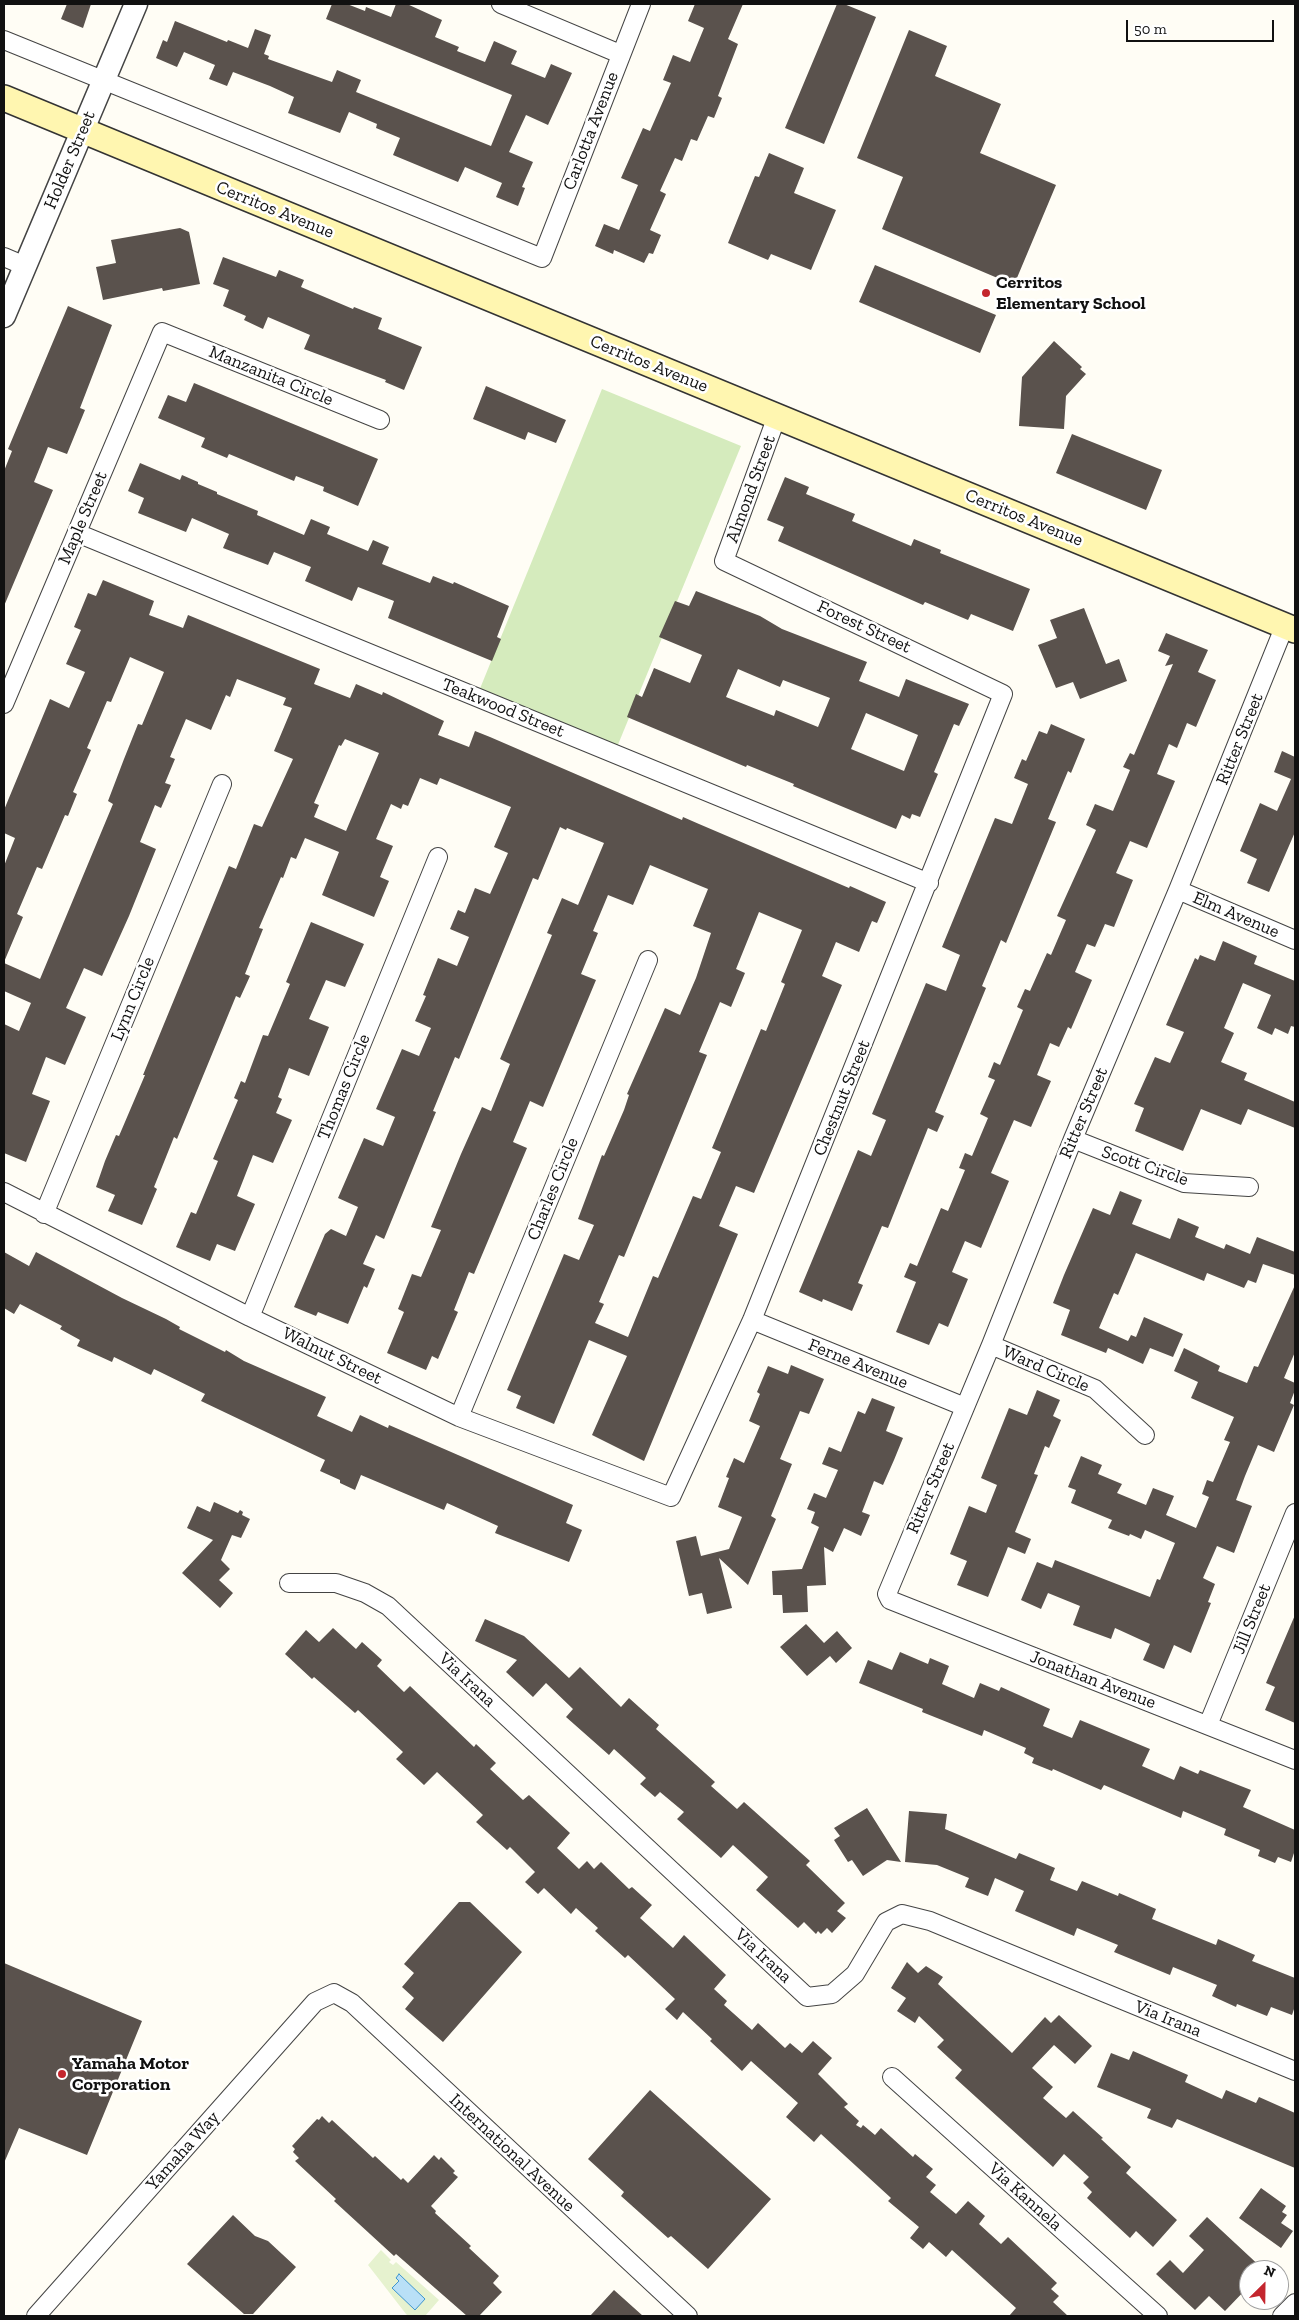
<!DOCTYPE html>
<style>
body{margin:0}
#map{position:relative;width:1299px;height:2320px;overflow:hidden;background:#fffdf5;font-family:"Zilla Slab",serif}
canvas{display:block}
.frame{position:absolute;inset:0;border:5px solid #111;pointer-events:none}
.north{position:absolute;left:1239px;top:2260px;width:50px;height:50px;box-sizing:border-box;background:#fff;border:1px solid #a0a0a0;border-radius:50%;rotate:23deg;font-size:14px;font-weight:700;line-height:20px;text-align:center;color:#111}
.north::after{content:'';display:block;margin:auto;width:18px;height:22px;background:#c4262e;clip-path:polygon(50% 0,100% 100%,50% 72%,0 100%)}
.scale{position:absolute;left:1126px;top:20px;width:148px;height:22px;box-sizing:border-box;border:2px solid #111;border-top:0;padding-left:6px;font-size:15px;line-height:18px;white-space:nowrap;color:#111;-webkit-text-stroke:4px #fff;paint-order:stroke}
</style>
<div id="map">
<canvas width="1299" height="2320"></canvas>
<div class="frame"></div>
<div class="north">N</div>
<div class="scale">50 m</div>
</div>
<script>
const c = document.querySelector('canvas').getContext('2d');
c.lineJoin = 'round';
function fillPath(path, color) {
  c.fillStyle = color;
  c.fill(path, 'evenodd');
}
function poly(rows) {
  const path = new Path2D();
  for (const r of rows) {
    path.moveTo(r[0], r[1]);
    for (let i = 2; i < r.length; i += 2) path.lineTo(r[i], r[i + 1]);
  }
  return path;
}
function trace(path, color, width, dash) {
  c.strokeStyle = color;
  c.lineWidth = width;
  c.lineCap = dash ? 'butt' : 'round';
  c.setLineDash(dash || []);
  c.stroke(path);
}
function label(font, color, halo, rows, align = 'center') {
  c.font = font + ' "Zilla Slab",serif';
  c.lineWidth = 5;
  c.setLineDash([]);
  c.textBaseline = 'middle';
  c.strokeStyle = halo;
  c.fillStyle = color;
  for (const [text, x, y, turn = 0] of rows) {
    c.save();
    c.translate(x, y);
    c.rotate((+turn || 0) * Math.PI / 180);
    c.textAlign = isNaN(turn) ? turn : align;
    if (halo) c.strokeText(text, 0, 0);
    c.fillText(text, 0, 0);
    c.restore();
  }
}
const green = poly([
 [602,389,741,446,617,747,479,691]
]);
const pitch = poly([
 [381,2250,391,2260,389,2262,393,2265,396,2262,439,2300,425,2316,408,2316,406,2314,368,2265]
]);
const water = poly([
 [399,2274,425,2299,415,2310,392,2288,399,2281,396,2278,399,2274]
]);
const building = poly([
 [67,4,91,4,83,28,61,19],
 [332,4,347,4,365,11,366,7,391,17,396,4,407,4,442,20,435,37,459,47,457,51,485,62,494,41,517,51,511,64,545,78,551,64,572,73,548,125,526,115,509,152,533,162,522,187,525,188,518,206,496,197,502,183,465,167,458,182,393,155,400,138,376,128,377,124,349,112,340,133,288,113,294,97,270,86,233,72,227,86,209,79,215,65,184,52,177,67,156,58,163,40,167,42,175,21,227,42,228,40,248,48,255,29,271,35,264,54,269,56,268,59,332,82,337,70,361,80,356,92,491,146,512,95,326,19],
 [695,4,743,4,728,39,738,44,718,96,722,98,714,118,708,116,697,141,691,139,682,161,675,158,660,191,666,194,650,230,661,235,653,254,649,253,644,263,614,250,613,254,595,246,604,224,619,230,638,185,621,178,643,128,650,131,671,83,663,80,673,55,690,62,704,28,688,21],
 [837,4,844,4,876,17,824,144,785,128],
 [909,30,947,46,935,76,1001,104,980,153,1056,185,1014,285,882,229,903,177,857,158],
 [769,153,804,168,794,193,836,210,811,270,771,254,768,260,728,243,755,176,759,177],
 [180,228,189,232,200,284,163,291,162,288,103,300,96,267,116,263,111,240],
 [223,257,276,277,279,270,304,280,301,287,353,309,354,307,382,318,378,329,422,347,404,390,385,382,386,380,304,349,310,335,268,317,263,329,244,320,246,316,223,306,229,290,213,284],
 [875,265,996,315,980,353,859,302],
 [68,306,112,325,80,408,85,410,67,454,48,447,34,482,53,490,4,606,4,471,12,451,8,449],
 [1054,341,1082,367,1080,369,1086,374,1066,396,1064,429,1019,426,1022,377],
 [194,383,378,459,358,506,323,491,324,487,296,476,294,481,229,454,227,458,201,447,205,438,158,418,168,395,186,402],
 [486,386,566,420,556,443,528,432,525,440,473,419],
 [1072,434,1162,470,1146,510,1056,473],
 [140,463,180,480,182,475,198,482,198,484,217,492,217,494,258,511,257,515,304,535,311,519,330,527,327,534,368,551,373,540,389,547,382,564,430,583,433,576,453,584,454,582,509,606,497,637,501,639,492,661,388,618,394,601,358,587,352,601,305,581,311,567,274,552,268,565,223,548,229,534,192,518,186,532,138,513,144,498,128,491],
 [785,477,809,487,806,494,855,514,852,521,911,546,914,539,941,550,940,553,1030,589,1013,631,971,614,968,620,925,602,923,605,778,541,784,527,767,520],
 [103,580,154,601,149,615,183,628,188,615,320,669,314,684,350,698,356,684,382,695,383,692,444,721,438,735,469,747,475,731,490,737,682,820,683,817,699,824,849,888,850,886,886,902,877,923,872,921,859,952,836,942,822,976,842,985,754,1193,736,1186,719,1226,738,1234,644,1461,592,1435,627,1356,589,1340,554,1424,516,1408,521,1396,507,1390,564,1254,579,1260,594,1225,578,1219,602,1155,604,1156,624,1110,629,1095,627,1094,665,1008,680,1015,696,978,711,933,693,926,708,889,703,887,650,865,633,905,608,895,593,931,598,933,581,974,596,980,543,1107,530,1101,513,1142,527,1148,474,1274,469,1272,454,1310,458,1312,438,1359,432,1356,426,1370,387,1353,404,1312,398,1309,412,1274,421,1277,441,1230,431,1227,461,1154,482,1107,491,1111,510,1064,500,1059,552,935,547,933,562,898,578,905,604,843,567,828,566,830,560,827,538,880,533,878,459,1059,455,1057,433,1111,436,1112,384,1239,376,1235,363,1264,375,1269,367,1288,364,1286,348,1324,318,1312,316,1316,294,1307,325,1234,331,1229,346,1236,358,1207,338,1198,364,1138,383,1146,395,1117,376,1109,402,1049,419,1056,431,1028,415,1021,426,996,423,995,438,958,457,966,469,937,450,929,458,910,465,913,475,888,490,894,508,853,494,847,511,807,440,778,437,785,420,778,408,806,403,804,401,809,391,804,376,839,393,846,380,877,389,881,374,917,322,895,339,852,305,838,296,859,291,857,283,878,281,877,259,928,263,929,245,974,250,976,240,998,236,996,177,1139,174,1137,154,1187,157,1189,142,1225,108,1211,115,1195,96,1187,105,1161,116,1135,119,1136,145,1075,143,1075,229,866,236,869,254,824,262,827,293,759,274,751,292,708,283,705,286,698,237,679,230,697,226,695,211,730,186,719,170,757,175,759,165,783,171,785,161,808,155,805,140,842,156,849,129,916,102,976,84,968,66,1008,86,1017,65,1065,46,1057,32,1094,50,1101,26,1162,4,1153,4,1024,19,1031,31,1003,4,991,4,963,40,979,113,804,108,801,124,759,138,724,142,725,164,672,130,657,111,702,107,701,87,748,91,750,73,792,77,794,68,816,65,815,42,869,37,867,17,914,23,917,4,962,4,866,15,838,4,833,4,810,50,699,69,708,85,672,66,664,81,630,74,627,88,593,96,596],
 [345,739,379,753,346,831,314,817,319,805,314,803,339,745,341,746],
 [759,912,802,930,781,982,785,984,766,1031,761,1029,712,1148,721,1152,701,1199,693,1196,658,1278,653,1276,628,1337,595,1323,604,1304,599,1302,619,1255,624,1257,707,1055,699,1052,720,1002,731,1007,745,973,736,969],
 [696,591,760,616,782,629,867,662,859,681,899,697,906,679,969,704,959,726,954,724,934,772,938,774,920,817,912,814,910,819,902,815,896,829,793,786,794,784,747,765,746,767,627,717,636,694,642,697,654,668,690,683,702,655,659,637,675,601,689,606],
 [738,669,780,687,783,680,830,698,818,727,776,710,774,716,726,697],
 [866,713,918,735,904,771,851,749],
 [1084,608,1106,664,1119,659,1127,681,1080,699,1073,682,1056,688,1038,645,1057,638,1050,620],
 [1166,633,1208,650,1198,672,1216,680,1196,727,1187,723,1177,748,1169,744,1157,774,1175,781,1147,848,1130,841,1116,873,1133,880,1114,927,1105,924,1095,947,1087,944,1075,972,1092,980,1071,1029,1068,1027,1059,1047,1050,1043,1037,1075,1051,1081,1031,1127,1014,1120,991,1173,1009,1181,981,1248,965,1241,952,1272,968,1279,948,1327,939,1323,929,1345,896,1332,916,1282,904,1277,910,1263,917,1266,941,1208,948,1211,965,1170,959,1168,965,1153,972,1156,988,1118,980,1114,995,1080,988,1077,994,1062,1000,1065,1023,1010,1017,1007,1025,989,1030,991,1047,953,1051,955,1066,920,1057,916,1096,830,1086,825,1095,804,1113,811,1130,770,1123,767,1130,753,1134,755,1173,664,1165,666,1170,656,1158,651],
 [1051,724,1085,739,1071,773,1068,771,1048,819,1056,822,1006,943,1001,940,982,986,986,988,935,1112,944,1116,937,1132,928,1128,888,1228,882,1226,858,1283,863,1285,852,1311,823,1299,822,1302,799,1292,858,1150,871,1156,886,1120,872,1114,926,983,946,991,960,955,942,947,995,818,1012,824,1028,784,1014,778,1022,759,1026,761,1039,731,1047,734],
 [1282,751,1295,757,1295,832,1269,892,1247,883,1257,859,1240,851,1260,803,1277,811,1291,779,1274,772],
 [311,922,364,944,345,987,326,980,309,1019,329,1027,309,1076,289,1068,278,1097,282,1099,276,1113,292,1120,273,1163,253,1155,237,1196,255,1204,235,1251,217,1244,210,1261,176,1247,191,1212,196,1214,218,1161,213,1159,238,1100,234,1098,241,1081,245,1083,263,1035,268,1036,290,984,286,982],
 [1223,941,1257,956,1254,964,1295,981,1295,1027,1291,1026,1288,1034,1275,1028,1272,1035,1257,1028,1271,995,1243,983,1224,1028,1234,1033,1221,1062,1247,1073,1244,1080,1295,1102,1295,1128,1248,1109,1241,1125,1201,1109,1183,1151,1135,1131,1144,1108,1134,1104,1155,1057,1170,1063,1184,1032,1166,1025,1195,958,1198,960,1200,955,1215,961],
 [1120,1191,1142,1200,1132,1224,1170,1239,1178,1218,1199,1227,1195,1237,1224,1249,1226,1244,1250,1254,1257,1237,1295,1252,1295,1275,1263,1264,1256,1283,1248,1280,1244,1288,1207,1273,1204,1281,1136,1253,1118,1295,1114,1293,1099,1328,1128,1341,1131,1335,1136,1337,1144,1317,1183,1334,1173,1357,1150,1348,1143,1364,1108,1348,1106,1353,1061,1335,1070,1310,1053,1303,1064,1275,1093,1208,1110,1215],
 [4,1252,29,1266,36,1252,122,1298,166,1319,180,1327,179,1329,225,1352,226,1350,244,1361,326,1397,317,1416,352,1432,360,1415,388,1428,389,1425,573,1505,566,1523,582,1530,569,1562,495,1533,498,1526,447,1503,444,1510,361,1475,355,1490,340,1483,340,1480,320,1471,325,1460,201,1401,205,1394,154,1369,151,1375,114,1357,112,1362,77,1346,80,1340,60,1329,62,1326,20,1304,14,1314,4,1308],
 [1295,1285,1295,1352,1284,1378,1295,1383,1295,1390,1290,1403,1294,1405,1274,1452,1258,1445,1245,1476,1236,1500,1252,1506,1234,1553,1217,1546,1203,1578,1215,1584,1208,1602,1211,1603,1191,1653,1174,1645,1164,1669,1143,1660,1150,1644,1115,1628,1111,1639,1073,1625,1080,1606,1048,1593,1041,1609,1021,1600,1037,1562,1052,1568,1055,1560,1150,1597,1157,1579,1160,1580,1175,1543,1145,1530,1141,1539,1130,1534,1129,1536,1108,1528,1112,1520,1071,1503,1076,1490,1068,1487,1081,1456,1102,1465,1098,1474,1122,1484,1117,1493,1146,1505,1153,1488,1174,1496,1166,1515,1196,1528,1209,1497,1202,1494,1207,1480,1213,1482,1230,1442,1224,1440,1234,1417,1191,1398,1198,1382,1174,1371,1184,1348,1220,1366,1218,1371,1247,1383,1254,1366,1258,1367],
 [791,1365,824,1379,809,1414,800,1411,780,1459,792,1464,771,1516,776,1519,748,1585,719,1558,732,1608,707,1614,702,1593,689,1596,676,1541,696,1536,701,1556,729,1549,742,1517,718,1507,729,1478,726,1477,734,1458,744,1463,760,1426,749,1421,760,1394,757,1392,768,1366,788,1374],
 [1037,1390,1060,1400,1053,1416,1061,1420,1049,1448,1045,1446,1034,1474,1038,1475,1015,1532,1031,1539,1025,1554,1008,1547,988,1597,957,1585,967,1561,950,1554,969,1506,986,1513,997,1485,981,1478,1009,1408,1027,1415],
 [872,1398,895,1407,886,1431,903,1438,894,1460,883,1485,874,1481,862,1512,870,1515,861,1536,844,1528,833,1552,824,1547,826,1585,807,1586,808,1612,783,1613,782,1595,773,1595,772,1571,802,1569,819,1527,811,1523,815,1512,807,1509,814,1493,826,1498,838,1470,822,1464,829,1447,841,1452,858,1411,865,1414],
 [214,1502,238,1513,240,1510,243,1512,242,1515,250,1519,241,1538,232,1535,221,1560,230,1569,219,1580,233,1593,220,1608,182,1573,213,1540,187,1528,197,1506,210,1512],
 [1295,1615,1295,1723,1265,1710,1275,1687,1266,1683],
 [485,1619,524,1636,569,1678,580,1667,621,1707,629,1698,659,1725,656,1729,715,1782,711,1786,737,1809,744,1802,810,1861,806,1865,845,1903,837,1911,846,1918,832,1933,827,1928,821,1934,818,1931,816,1934,804,1922,798,1928,756,1890,768,1877,733,1845,721,1858,677,1819,684,1812,660,1792,655,1797,640,1784,646,1778,614,1749,609,1755,566,1717,573,1709,546,1683,533,1697,506,1672,517,1660,475,1641],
 [806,1624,824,1643,837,1631,852,1648,836,1663,830,1656,807,1676,780,1647],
 [333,1628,356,1649,362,1642,382,1660,377,1666,404,1692,410,1686,474,1747,476,1744,496,1763,490,1769,523,1800,529,1795,570,1833,557,1848,579,1869,587,1861,594,1869,601,1862,629,1889,632,1887,652,1905,640,1918,673,1948,684,1935,726,1975,714,1989,727,2001,724,2005,752,2030,758,2023,785,2048,790,2043,802,2053,813,2041,832,2058,818,2074,848,2104,844,2107,859,2121,856,2125,861,2128,863,2125,875,2135,881,2128,913,2157,915,2154,933,2169,926,2177,936,2185,930,2192,956,2214,968,2201,985,2216,979,2224,1001,2244,1008,2237,1057,2283,1051,2289,1059,2296,1053,2302,1068,2316,1009,2316,1016,2308,952,2250,946,2257,929,2242,923,2249,910,2238,919,2227,888,2201,891,2198,821,2134,814,2142,786,2117,798,2103,751,2061,742,2071,710,2041,712,2039,683,2012,677,2020,665,2009,675,1999,628,1955,625,1958,595,1931,598,1928,576,1908,571,1914,544,1888,538,1894,525,1882,535,1872,510,1847,507,1850,476,1822,483,1815,437,1772,424,1785,396,1759,403,1752,358,1710,355,1713,314,1677,312,1679,285,1654,306,1630,319,1642],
 [900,1652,928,1664,930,1658,949,1666,942,1684,974,1698,980,1683,999,1691,1001,1687,1050,1709,1043,1726,1072,1738,1080,1720,1150,1749,1142,1766,1174,1780,1180,1766,1198,1774,1200,1770,1251,1790,1243,1807,1295,1830,1295,1850,1291,1862,1278,1857,1275,1863,1258,1856,1260,1850,1224,1835,1226,1829,1183,1811,1181,1818,1104,1785,1101,1790,1053,1769,1052,1771,1032,1763,1034,1758,1024,1753,1026,1748,984,1730,982,1736,922,1712,923,1709,859,1683,868,1660,892,1670],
 [867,1808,901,1862,887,1860,863,1876,852,1860,848,1862,834,1840,840,1836,834,1828],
 [909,1811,947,1814,945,1829,1016,1859,1019,1853,1055,1868,1050,1880,1077,1891,1082,1881,1118,1896,1119,1893,1156,1909,1152,1919,1216,1945,1218,1939,1255,1955,1252,1961,1295,1978,1295,2006,1292,2015,1271,2007,1267,2016,1237,2004,1236,2007,1212,1996,1217,1985,1173,1967,1170,1975,1114,1952,1118,1945,1077,1928,1074,1936,1015,1911,1024,1891,995,1878,988,1896,965,1887,969,1878,937,1865,905,1862],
 [459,1902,470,1902,522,1952,443,2042,405,2009,414,1998,402,1987,414,1973,404,1964],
 [907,1962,918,1973,926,1966,943,1977,938,1984,1012,2053,1045,2017,1051,2023,1059,2015,1092,2046,1075,2064,1054,2045,1032,2068,1053,2087,1043,2098,1066,2118,1073,2111,1103,2138,1101,2139,1131,2167,1126,2173,1177,2220,1153,2247,1136,2231,1130,2238,1087,2198,1092,2192,1083,2183,1089,2177,1064,2154,1053,2167,955,2078,962,2070,937,2047,944,2040,919,2016,915,2023,897,2011,906,1998,891,1988],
 [4,1963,142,2021,87,2155,19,2128,4,2163],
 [1133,2051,1188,2075,1185,2082,1222,2099,1226,2090,1256,2103,1259,2097,1295,2113,1295,2168,1177,2119,1172,2128,1147,2118,1151,2109,1097,2087,1111,2053,1129,2060],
 [650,2090,771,2199,708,2269,671,2236,668,2238,621,2196,624,2192,588,2159],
 [322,2116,329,2123,332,2120,373,2158,375,2156,401,2180,403,2178,408,2183,434,2155,439,2160,441,2157,455,2171,453,2173,458,2177,431,2206,436,2211,435,2213,471,2246,469,2248,499,2276,493,2283,502,2292,479,2316,467,2316,396,2254,394,2256,334,2201,336,2199,295,2161,299,2158,293,2152,295,2149,292,2146,317,2119,319,2120],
 [1261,2188,1286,2206,1282,2212,1287,2215,1281,2223,1293,2231,1281,2248,1239,2218],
 [233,2215,255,2236,268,2241,296,2267,253,2314,244,2314,187,2264],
 [1207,2217,1264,2270,1249,2270,1249,2286,1225,2311,1209,2296,1195,2310,1156,2274,1170,2260,1183,2273,1204,2250,1189,2236],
 [614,2290,643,2316,590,2316]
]);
const minor = poly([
 [501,4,620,54],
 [4,40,542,258,641,4],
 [4,257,25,266],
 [77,533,929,883],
 [1285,625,1178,890,1073,1139,991,1345,887,1594,890,1600,1295,1760],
 [4,704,162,332,380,420],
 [1178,890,1295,940],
 [1073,1139,1184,1183,1249,1187],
 [4,1192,250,1317,459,1417,671,1497,752,1320,1003,694,724,561,777,416],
 [44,1214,222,784],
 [250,1317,438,857],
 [752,1320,965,1407],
 [991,1345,1095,1389,1145,1435],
 [459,1417,648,960],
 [289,1583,336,1583,365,1593,388,1606,807,1997,832,1994,855,1974,886,1922,902,1914,930,1921,1295,2071],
 [1208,1725,1295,1513],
 [892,2077,1158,2316],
 [36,2316,315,2002,334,1993,352,2003,688,2316],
 [1282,2316,1295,2303]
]);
const tertiary = poly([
 [4,316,136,4]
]);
const secondary = poly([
 [4,98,1295,630]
]);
const markers = [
 [986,293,5,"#c4262e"],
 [62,2074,5,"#c4262e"]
];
const streetNames = [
 ["Carlotta Avenue",591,131,-69],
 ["Holder Street",70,160,-67],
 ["Cerritos Avenue",275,210,22],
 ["Cerritos Avenue",649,364,22],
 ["Manzanita Circle",271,376,22],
 ["Almond Street",751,489,-70],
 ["Maple Street",83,518,-67],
 ["Cerritos Avenue",1024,518,22],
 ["Forest Street",864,627,25],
 ["Teakwood Street",503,708,22],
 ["Ritter Street",1240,739,-68],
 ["Elm Avenue",1236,915,23],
 ["Lynn Circle",133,999,-68],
 ["Thomas Circle",344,1087,-68],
 ["Chestnut Street",842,1098,-68],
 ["Ritter Street",1084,1113,-67],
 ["Scott Circle",1145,1166,19],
 ["Charles Circle",553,1189,-68],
 ["Walnut Street",332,1356,26],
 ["Ferne Avenue",858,1364,22],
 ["Ward Circle",1046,1369,23],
 ["Ritter Street",931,1488,-67],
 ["Jill Street",1252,1619,-68],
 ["Via Irana",467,1680,43],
 ["Jonathan Avenue",1093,1680,21],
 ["Via Irana",763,1956,43],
 ["Via Irana",1168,2019,22],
 ["Yamaha Way",183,2151,-48],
 ["International Avenue",512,2153,43],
 ["Via Kannela",1025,2197,42]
];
const poiNames = [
 ["Cerritos",996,283],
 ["Elementary School",996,304],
 ["Yamaha Motor",72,2064],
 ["Corporation",72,2085]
];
fillPath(green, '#d5ebbd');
fillPath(pitch, '#e6f2cf');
fillPath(water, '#b9e0f7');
trace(water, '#3f96cf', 1);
fillPath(building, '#5a524d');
trace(minor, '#444', 20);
trace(tertiary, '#444', 25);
trace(secondary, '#333', 28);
trace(minor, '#fff', 18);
trace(tertiary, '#fff', 22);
trace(secondary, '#fff6b0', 25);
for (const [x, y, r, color] of markers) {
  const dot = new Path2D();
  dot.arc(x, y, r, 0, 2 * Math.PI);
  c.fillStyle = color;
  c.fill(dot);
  trace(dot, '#fff', 2);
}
label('18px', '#111', '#fff', streetNames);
label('bold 18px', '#111', '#fff', poiNames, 'left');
</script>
